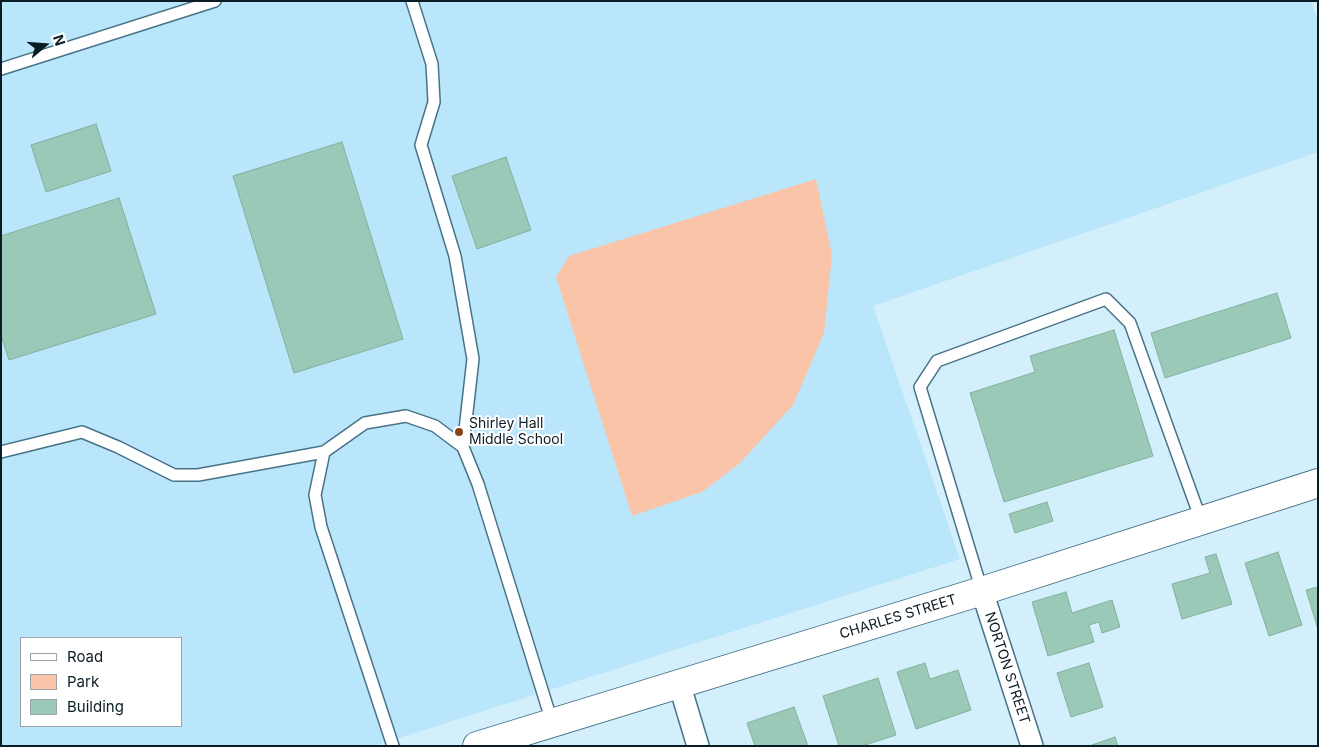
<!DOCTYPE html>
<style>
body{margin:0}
#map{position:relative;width:1319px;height:747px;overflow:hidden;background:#d3effc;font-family:Inter,sans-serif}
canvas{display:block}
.frame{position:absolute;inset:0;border:2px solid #0a1c24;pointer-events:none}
.legend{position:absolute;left:20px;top:637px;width:162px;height:90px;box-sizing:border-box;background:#fff;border:1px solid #9da4a7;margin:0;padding:6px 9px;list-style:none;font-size:15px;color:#0a1c24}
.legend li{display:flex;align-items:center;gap:10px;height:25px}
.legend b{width:25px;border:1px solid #9da4a7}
.north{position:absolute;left:20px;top:20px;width:50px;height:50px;-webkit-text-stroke:4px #fff;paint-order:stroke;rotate:72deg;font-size:14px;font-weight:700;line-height:20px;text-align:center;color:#0a1c24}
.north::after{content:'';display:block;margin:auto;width:18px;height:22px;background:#0a1c24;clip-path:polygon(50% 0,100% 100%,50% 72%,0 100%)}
</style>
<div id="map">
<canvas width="1319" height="747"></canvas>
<div class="frame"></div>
<ul class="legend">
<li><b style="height:6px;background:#fff"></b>Road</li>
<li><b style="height:14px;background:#f9c4a8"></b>Park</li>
<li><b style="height:14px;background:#9acab7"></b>Building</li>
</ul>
<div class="north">N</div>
</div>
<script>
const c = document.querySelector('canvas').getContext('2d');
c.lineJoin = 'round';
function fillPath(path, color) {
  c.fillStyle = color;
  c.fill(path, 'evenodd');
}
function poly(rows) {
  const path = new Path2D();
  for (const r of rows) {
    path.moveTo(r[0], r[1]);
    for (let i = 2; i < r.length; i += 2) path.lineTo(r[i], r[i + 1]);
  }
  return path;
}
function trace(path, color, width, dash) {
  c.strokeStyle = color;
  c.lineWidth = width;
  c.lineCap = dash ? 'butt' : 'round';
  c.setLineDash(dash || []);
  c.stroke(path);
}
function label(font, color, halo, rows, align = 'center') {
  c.font = font + ' Inter,sans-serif';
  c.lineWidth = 4;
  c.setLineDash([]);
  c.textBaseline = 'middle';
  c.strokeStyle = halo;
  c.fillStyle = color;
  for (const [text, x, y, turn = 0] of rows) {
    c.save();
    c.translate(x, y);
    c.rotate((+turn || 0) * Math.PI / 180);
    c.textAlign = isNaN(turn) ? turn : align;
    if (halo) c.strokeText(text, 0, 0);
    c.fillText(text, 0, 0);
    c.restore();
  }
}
const built = poly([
 [1,1,1311,1,1318,21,1318,152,873,306,960,559,374,746,1,746],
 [21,638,181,638,181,726,21,726]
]);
const green = poly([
 [816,179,832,255,824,333,793,405,740,463,702,492,632,516,556,277,569,256]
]);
const building = poly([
 [96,124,111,171,46,192,31,145,96,124],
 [342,142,403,339,294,373,233,176,342,142],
 [506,157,531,230,477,249,452,176,506,157],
 [119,198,156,314,9,360,1,335,1,236,119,198],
 [1277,293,1291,338,1165,378,1151,333,1277,293],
 [1114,330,1153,456,1004,502,970,393,1035,372,1030,356,1114,330],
 [1047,502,1053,521,1015,533,1009,514,1047,502],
 [1278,552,1302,625,1269,636,1245,563,1278,552],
 [1216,554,1232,604,1182,619,1172,584,1210,573,1205,557,1216,554],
 [1318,587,1318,629,1306,590,1318,587],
 [1066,592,1072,613,1112,600,1120,627,1102,633,1099,622,1089,625,1094,642,1048,656,1032,602,1066,592],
 [925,663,930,679,958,670,971,710,916,729,897,672,925,663],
 [1089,663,1103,707,1071,717,1057,673,1089,663],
 [878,678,896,735,862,746,839,746,823,696,878,678],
 [794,707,808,746,755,746,747,723,794,707],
 [1115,737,1118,746,1089,746,1115,737]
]);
const service = poly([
 [412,1,432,64,434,102,421,145,455,256,473,359,463,447],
 [1,69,215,1],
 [1,452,82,432,118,447,174,475,198,475,324,452],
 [982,591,920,387,937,361,1106,299,1130,323,1201,520],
 [393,746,321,527,315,495,324,452,365,423,406,416,435,426,463,447,478,484,552,722]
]);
const minor = poly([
 [982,591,1032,746],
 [679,683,698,746]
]);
const tertiary = poly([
 [477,746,982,591,1318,483]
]);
const markers = [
 [459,432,5,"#884419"]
];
const poiNames = [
 ["Shirley Hall",469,424],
 ["Middle School",469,440]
];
const streetNames = [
 ["CHARLES STREET",898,617,-17],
 ["NORTON STREET",1007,668,72]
];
fillPath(built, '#bae6fb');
fillPath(green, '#f9c4a8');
fillPath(building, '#9acab7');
trace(building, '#82b19f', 1);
trace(service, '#477387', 14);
trace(minor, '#477387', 24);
trace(tertiary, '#477387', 30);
trace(service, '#fff', 11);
trace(minor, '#fff', 21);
trace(tertiary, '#fff', 28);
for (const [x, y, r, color] of markers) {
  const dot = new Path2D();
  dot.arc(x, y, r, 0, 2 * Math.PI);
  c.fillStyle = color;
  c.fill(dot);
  trace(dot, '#fff', 2);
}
label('14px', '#0a1c24', '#fff', poiNames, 'left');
label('14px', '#0a1c24', '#fff', streetNames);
</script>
